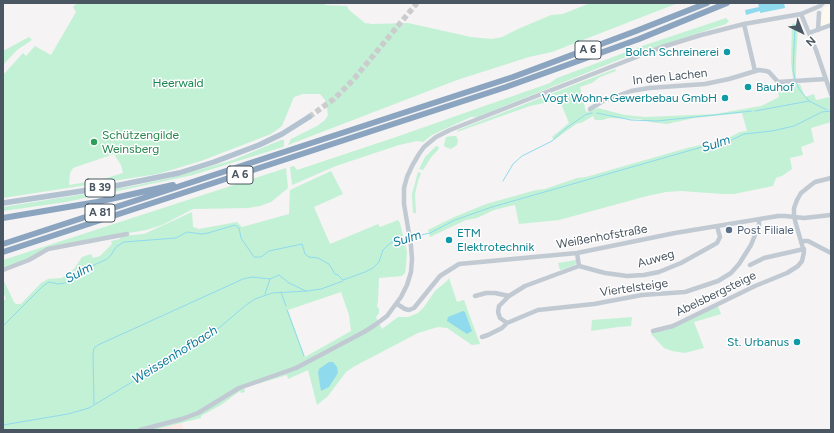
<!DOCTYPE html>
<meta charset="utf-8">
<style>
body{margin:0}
#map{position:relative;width:834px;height:433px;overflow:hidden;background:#f5f3f3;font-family:Figtree,sans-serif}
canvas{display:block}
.frame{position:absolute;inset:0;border:4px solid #4a5661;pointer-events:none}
.north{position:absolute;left:782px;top:12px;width:40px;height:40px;-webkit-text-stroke:3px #fff;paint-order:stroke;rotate:137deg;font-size:11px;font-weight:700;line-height:16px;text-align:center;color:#4a5661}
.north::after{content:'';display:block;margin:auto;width:14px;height:18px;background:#4a5661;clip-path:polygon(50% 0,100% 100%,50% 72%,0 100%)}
</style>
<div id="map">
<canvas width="834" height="433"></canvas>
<div class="frame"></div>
<div class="north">N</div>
</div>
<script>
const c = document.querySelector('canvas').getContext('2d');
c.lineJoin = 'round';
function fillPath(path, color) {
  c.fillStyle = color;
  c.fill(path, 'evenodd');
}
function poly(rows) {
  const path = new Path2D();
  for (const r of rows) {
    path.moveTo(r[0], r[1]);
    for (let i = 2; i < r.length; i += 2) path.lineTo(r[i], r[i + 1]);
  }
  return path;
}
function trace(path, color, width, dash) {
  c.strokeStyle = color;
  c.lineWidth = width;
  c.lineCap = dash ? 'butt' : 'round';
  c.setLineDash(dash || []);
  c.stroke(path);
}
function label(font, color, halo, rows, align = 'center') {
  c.font = font + ' Figtree,sans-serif';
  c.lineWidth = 3;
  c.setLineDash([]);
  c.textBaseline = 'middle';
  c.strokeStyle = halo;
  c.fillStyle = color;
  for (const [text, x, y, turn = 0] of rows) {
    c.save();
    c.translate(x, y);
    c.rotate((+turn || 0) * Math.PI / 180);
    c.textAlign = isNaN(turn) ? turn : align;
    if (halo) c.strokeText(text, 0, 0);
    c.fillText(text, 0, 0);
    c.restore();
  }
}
const commercial = poly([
 [831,6,831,24,821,26,820,23,823,10,825,7]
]);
const medical = poly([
 [182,423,183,430,153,430,176,424]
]);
const green = poly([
 [77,3,324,3,325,5,347,6,349,10,360,19,365,23,372,24,408,23,471,37,492,39,502,37,518,29,551,15,563,14,590,3,678,3,552,52,529,57,457,80,288,145,291,139,317,126,325,120,328,115,327,108,325,100,320,94,303,94,294,97,282,126,271,134,201,161,158,174,3,198,3,75,23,53,26,56,35,46,51,55,76,12,73,7],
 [114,154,121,165,123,173,100,180,69,185,70,173,73,168],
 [726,18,729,21,726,24,621,59,477,117,471,117,432,135,423,142,417,141,399,145,336,166,292,185,290,167,294,166,297,170,399,136,550,83,557,78,645,45],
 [794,23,798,26,796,60,796,79,793,79,791,62,792,24],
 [29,37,32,40,17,50,3,65,3,51],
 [615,69,616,71,600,77,592,83,580,87,586,112,598,108,625,115,645,117,715,114,761,106,779,97,777,86,800,84,805,97,814,94,816,100,830,97,831,104,831,122,811,128,814,142,801,147,803,155,790,158,792,169,782,176,776,178,773,186,734,194,723,194,681,191,666,192,647,196,559,220,519,224,515,205,510,206,494,210,477,218,466,220,430,237,428,230,452,218,486,204,536,190,545,189,577,178,586,177,687,148,724,140,740,132,747,131,742,113,694,118,667,124,650,122,640,119,608,118,603,120,595,120,593,116,583,122,576,124,554,140,552,137,569,123,559,99,557,99,549,102,530,106,457,132,458,130],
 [452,136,456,136,458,140,457,145,451,149,445,147,444,145,446,137],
 [281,140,284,140,284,146,283,147,193,175,66,202,3,211,3,207,9,206,128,187,170,178,233,160],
 [436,146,439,147,438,150,432,156,423,170,419,169,425,157],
 [286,168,288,188,271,202,260,206,248,208,193,209,162,225,146,230,53,246,28,259,3,269,3,260],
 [331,171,343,194,314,207,330,244,378,224,380,227,398,220,400,223,407,252,406,267,405,273,402,276,379,278,378,301,377,306,379,309,379,313,376,317,382,329,398,317,408,317,418,313,424,307,435,291,447,281,449,278,457,302,464,300,480,344,472,345,447,328,438,327,418,333,355,366,346,372,328,396,317,405,308,370,288,379,287,375,244,388,245,392,241,393,240,391,221,405,201,416,201,418,153,430,3,430,3,301,6,299,3,292,3,279,14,302,16,304,21,304,41,283,48,279,62,278,74,269,82,257,91,254,93,258,100,256,112,244,111,241,120,239,121,236,144,234,192,212,193,227,199,229,237,222,242,227,289,214,290,190],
 [341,292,349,315,351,331,305,357,288,310],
 [418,172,421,173,418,181,415,194,416,213,413,213,412,194],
 [576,260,576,263,575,265,560,270,558,263],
 [718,306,721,314,694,322,704,348,685,353,672,351,664,348,651,334,652,332,667,330],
 [632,317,631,326,618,327,591,331,592,320]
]);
const water = poly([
 [758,3,784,3,785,8,760,13,760,11,746,15,745,10,759,7],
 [463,311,465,312,472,331,467,334,447,321,448,317],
 [329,362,333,362,337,367,338,373,329,387,321,391,318,373,319,369]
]);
const stream = poly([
 [795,79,793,70,795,26],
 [796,82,799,89,809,101,827,110],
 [755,111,809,101],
 [597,113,631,120,657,121,752,111],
 [503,181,513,164,522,156,552,141,565,129,585,115,592,113],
 [412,237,430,233,455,220,492,207,702,147,727,142,744,134,772,131,794,126,822,112,831,111],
 [281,292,286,306],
 [265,294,270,279],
 [287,310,304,356],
 [3,326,43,286,49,282,58,284,65,283,79,272,107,259,111,255,116,247,124,242,176,238,187,232,202,234,208,233,235,225,239,228,241,238,254,257,261,257,269,251,302,244,305,254,309,257,318,258,329,264,335,274,338,275,343,280,365,272,373,268,379,262,383,250,388,245,394,241,409,238],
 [94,404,93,354,94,348,98,345,243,279,252,277,270,279,279,275,289,283,306,291],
 [3,425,68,414,89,408,213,333,246,305,255,299,272,293,307,291,321,289,343,281]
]);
const majorTunnel = poly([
 [309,117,334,99,353,80,417,3]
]);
const minor = poly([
 [801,14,816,50,831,94],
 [744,24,755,71],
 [818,30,819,13],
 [809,33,831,25],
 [590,109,603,101,631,91,649,88,705,84,729,79,759,70,766,71,769,72,778,82,826,79],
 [801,241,808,241,831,253],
 [577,253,579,266],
 [750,265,764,258,804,249],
 [3,270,29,260,48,249,127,234],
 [475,296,486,293,495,293,509,296],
 [397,304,405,309,409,310,414,308,440,276,459,264,577,253,675,233,778,216,785,216,804,218,831,215],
 [507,323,500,318,498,312,499,306,509,296,525,286,579,266,605,273,627,276,644,275,659,272,681,263,717,243,720,237,717,226],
 [653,331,673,326,755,286,787,273,798,266,802,261,804,252,794,217,794,208,797,200,801,193,811,185,815,182,831,178],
 [482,337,488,335,502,328,507,323,538,310,594,304,642,295,685,292,718,281,731,273,739,264,751,245,759,225,759,220],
 [140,430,182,419,198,413,239,388,296,368,364,332,375,325,387,316,401,297,407,285,411,272,412,259,411,246,404,204,404,188,407,177,412,166,419,154,424,147,436,137,450,130,521,102,662,47,701,35,744,24,801,14,820,6,823,3]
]);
const major = poly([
 [3,203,115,186,179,173,214,162,259,145,282,134,309,117]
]);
const highway = poly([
 [3,218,97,202,173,185],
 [3,244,513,77,636,31,707,3],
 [3,252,506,87,639,39,727,3]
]);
const markers = [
 [727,52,4,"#0f9aa8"],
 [748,87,4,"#0f9aa8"],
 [725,98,4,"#0f9aa8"],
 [94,142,4,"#2e9e5b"],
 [729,230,4,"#5c6f8a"],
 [449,240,4,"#0f9aa8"],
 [797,342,4,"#0f9aa8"]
];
const shields = [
 [588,50,26],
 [240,175,26],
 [100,188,30],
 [100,213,30]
];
const shieldNames = [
 ["A 6",588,50],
 ["A 6",240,175],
 ["B 39",100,188],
 ["A 81",100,213]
];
const cultureNames = [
 ["Bolch Schreinerei",719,52],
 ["Bauhof",756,87,"left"],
 ["Vogt Wohn+Gewerbebau GmbH",717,98],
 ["ETM",457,233,"left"],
 ["Elektrotechnik",457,247,"left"],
 ["St. Urbanus",789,342]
];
const streetNames = [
 ["In den Lachen",670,77,-6],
 ["Weißenhofstraße",602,237,-10],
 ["Auweg",656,259,-16],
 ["Viertelsteige",634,288,-8],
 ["Abelsbergsteige",716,294,-26]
];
const parkNames = [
 ["Heerwald",178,83]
];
const leisureNames = [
 ["Schützengilde",102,135],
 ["Weinsberg",102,149]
];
const serviceNames = [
 ["Post Filiale",737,230]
];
const waterNames = [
 ["Sulm",716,144,-18],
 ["Sulm",407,239,-17],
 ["Sulm",79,273,-28],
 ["Weissenhofbach",175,355,-32]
];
fillPath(commercial, '#fdf9ef');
fillPath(medical, '#fce8e6');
fillPath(green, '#c3f1d5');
fillPath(water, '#90daee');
trace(stream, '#90daee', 1);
trace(majorTunnel, '#caccce', 5.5, [5.5, 3]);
trace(minor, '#c1cad2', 4.5);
trace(major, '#b3c2d1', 5.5);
trace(highway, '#8ba5c1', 6);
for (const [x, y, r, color] of markers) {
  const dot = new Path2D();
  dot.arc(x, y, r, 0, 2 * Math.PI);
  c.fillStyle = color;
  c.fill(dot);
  trace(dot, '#fff', 1.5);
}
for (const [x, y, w] of shields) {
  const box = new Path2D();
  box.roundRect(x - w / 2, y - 9, w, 18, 3);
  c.fillStyle = '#fff';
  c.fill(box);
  trace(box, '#4a5661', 1);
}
label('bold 11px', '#4a5661', null, shieldNames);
label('12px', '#0d838f', '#fff', cultureNames, 'right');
label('12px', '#4a5661', '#fff', streetNames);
label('12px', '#17864f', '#fff', parkNames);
label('12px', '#27864d', '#fff', leisureNames, 'left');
label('12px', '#4e5e75', '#fff', serviceNames, 'left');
label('italic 13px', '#0c7c9b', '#fff', waterNames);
</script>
